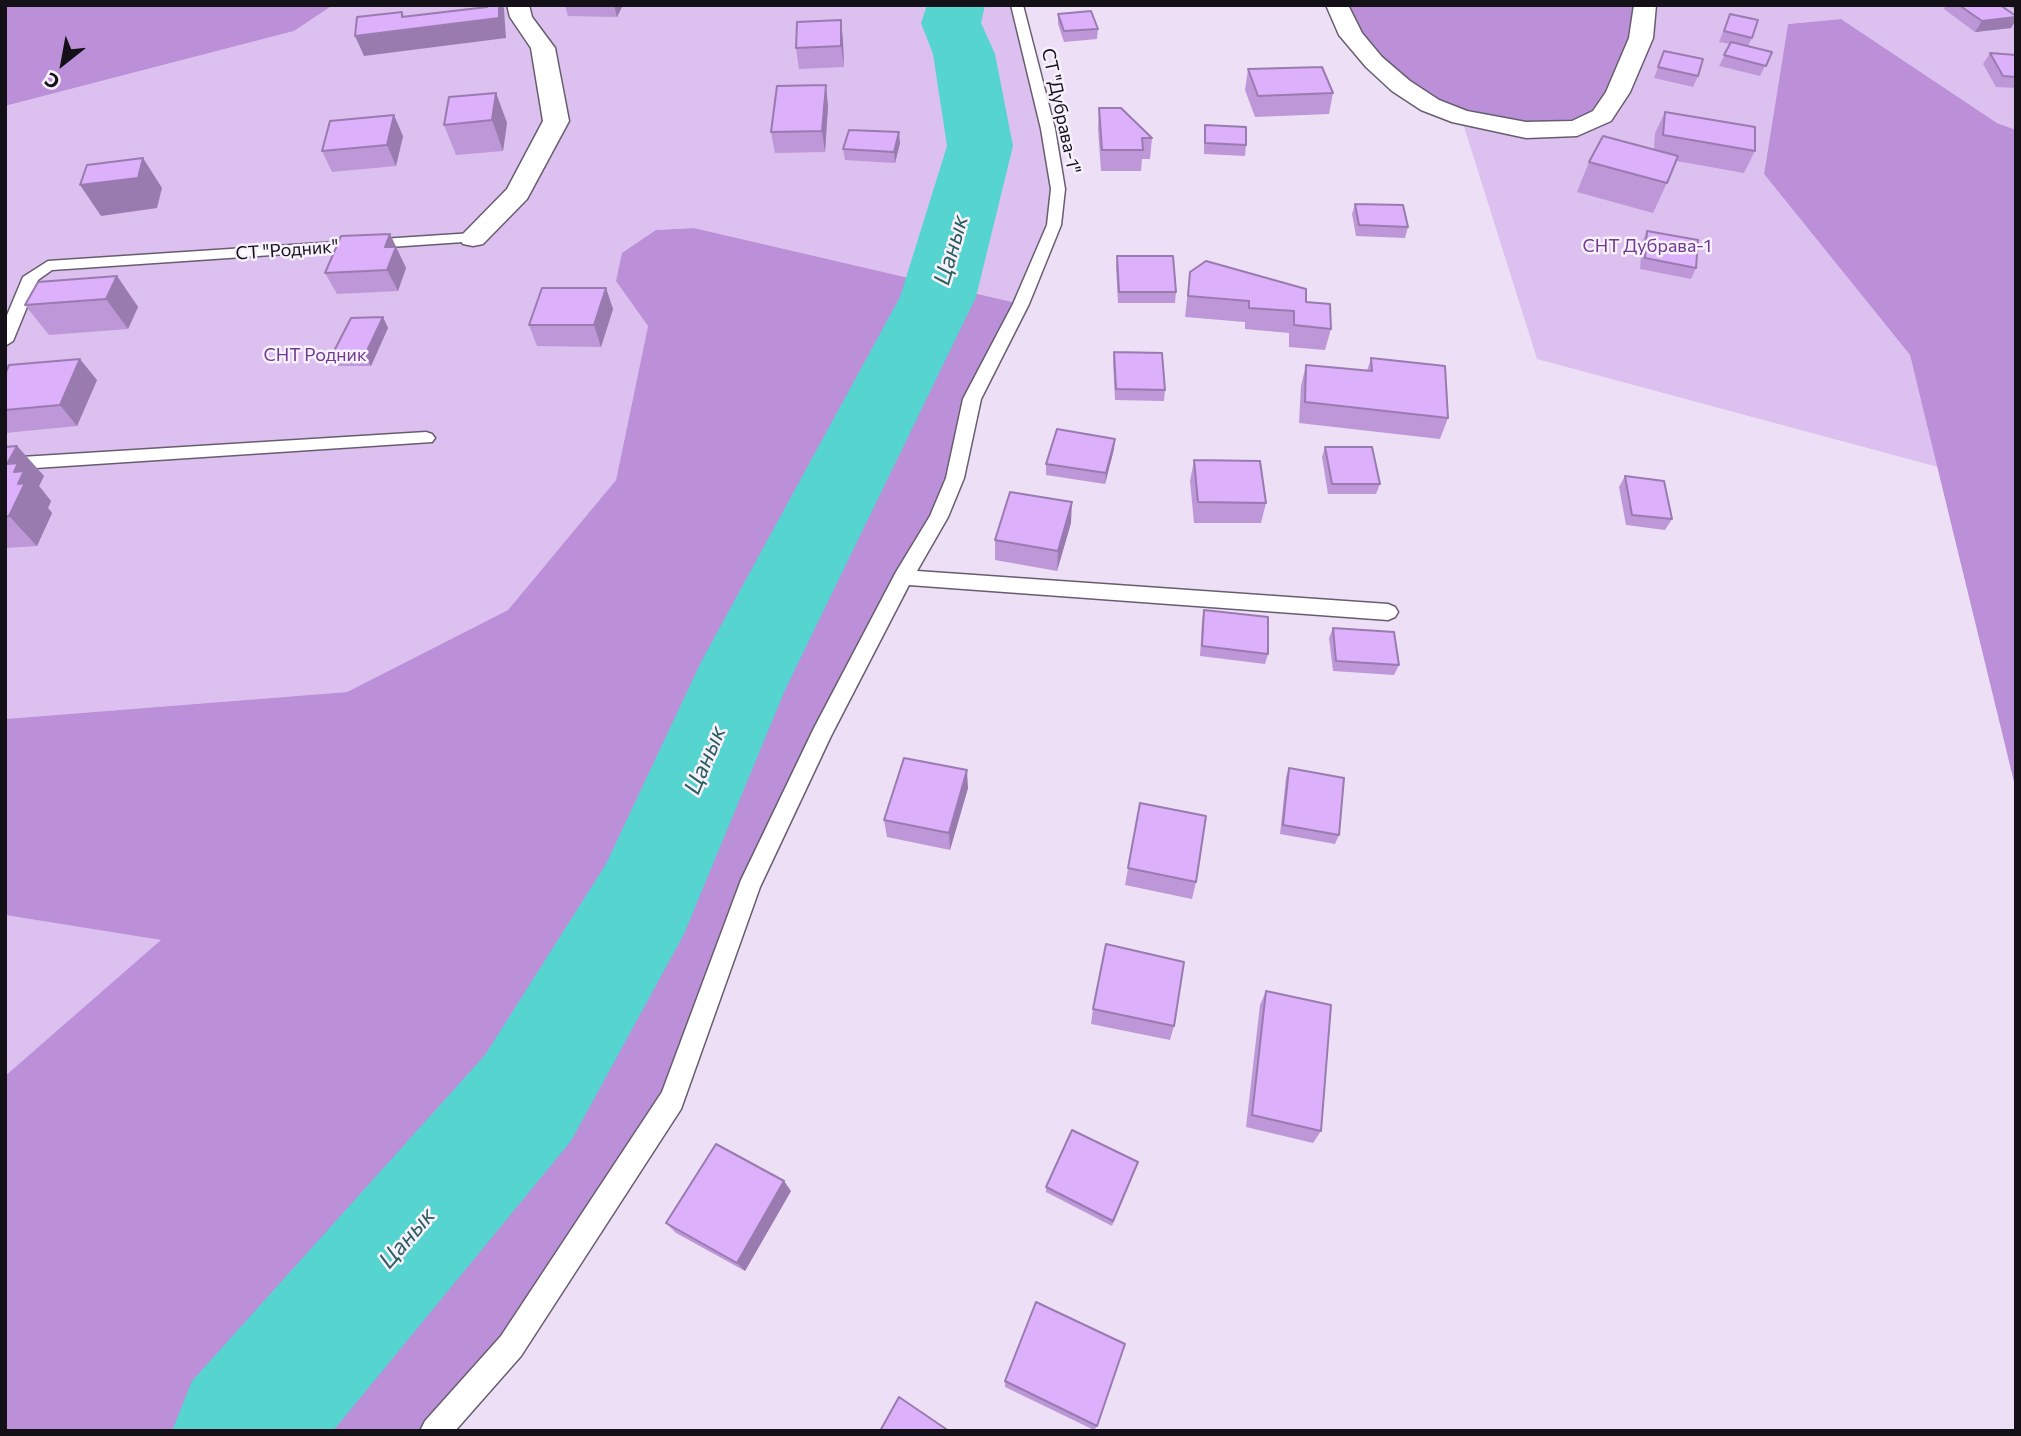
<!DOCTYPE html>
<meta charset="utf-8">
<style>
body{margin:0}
#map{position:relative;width:2021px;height:1436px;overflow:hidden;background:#ede0f6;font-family:Commissioner,sans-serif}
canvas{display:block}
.frame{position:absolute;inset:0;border:7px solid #141017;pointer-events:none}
.north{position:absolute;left:28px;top:28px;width:70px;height:70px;-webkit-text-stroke:5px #f7f0fd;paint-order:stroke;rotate:211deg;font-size:19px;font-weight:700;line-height:28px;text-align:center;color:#141017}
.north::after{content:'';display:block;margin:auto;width:24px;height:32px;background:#141017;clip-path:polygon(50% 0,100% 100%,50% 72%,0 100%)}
</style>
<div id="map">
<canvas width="2021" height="1436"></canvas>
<div class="frame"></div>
<div class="north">С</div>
</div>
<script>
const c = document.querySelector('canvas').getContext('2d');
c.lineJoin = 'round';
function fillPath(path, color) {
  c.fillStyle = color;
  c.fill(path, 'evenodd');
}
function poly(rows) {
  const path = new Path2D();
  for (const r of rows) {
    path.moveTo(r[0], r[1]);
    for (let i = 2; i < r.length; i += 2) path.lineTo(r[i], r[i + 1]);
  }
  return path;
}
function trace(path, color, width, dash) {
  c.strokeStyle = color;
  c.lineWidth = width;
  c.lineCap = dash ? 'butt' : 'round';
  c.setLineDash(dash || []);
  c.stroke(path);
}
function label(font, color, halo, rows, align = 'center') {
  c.font = font + ' Commissioner,sans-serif';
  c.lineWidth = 5;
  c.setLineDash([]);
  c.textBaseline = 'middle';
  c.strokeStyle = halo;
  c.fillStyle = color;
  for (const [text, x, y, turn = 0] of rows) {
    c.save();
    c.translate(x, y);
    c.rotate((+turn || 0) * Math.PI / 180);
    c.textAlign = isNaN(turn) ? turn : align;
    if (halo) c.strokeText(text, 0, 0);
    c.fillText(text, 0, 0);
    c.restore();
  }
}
const green = poly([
 [333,5,1017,5,1048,129,1054,225,1021,304,694,228,656,230,616,280,648,326,616,480,508,610,347,692,5,719,5,106,294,31],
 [1645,5,2016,5,2016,130,1997,123,1841,19,1788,24,1764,174,1910,355,1938,467,1537,359,1461,117],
 [5,915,162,940,5,1076]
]);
const forest = poly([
 [5,5,333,5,294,31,5,106],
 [1337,5,1645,5,1618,92,1577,128,1499,127,1401,86],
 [1841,19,1997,123,2016,130,2016,790,1910,355,1764,174,1788,24],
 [694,228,1021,304,992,357,955,478,821,734,672,1100,435,1431,5,1431,5,1076,161,940,5,915,5,719,347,692,508,610,616,480,648,326,616,281,622,253,656,230]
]);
const river = poly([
 [927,5,985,5,981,23,995,54,1013,146,976,297,785,690,684,934,571,1141,333,1431,172,1431,192,1381,485,1055,606,864,701,662,900,297,947,146,933,54,921,23,927,5]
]);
const lane = poly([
 [1011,5,1023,5,1055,129,1065,189,1061,225,1029,304,981,399,964,478,948,517,917,571,1388,604,1395,607,1398,612,1395,617,1388,620,909,585,831,736,760,887,681,1109,521,1356,455,1431,420,1431,425,1421,501,1336,662,1092,741,880,814,728,896,572,930,516,946,478,963,399,1013,304,1047,225,1051,189,1041,129,1011,5],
 [473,233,481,238,478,241,52,270,38,280,13,341,5,346,5,320,23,277,48,261,473,233],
 [426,432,432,434,435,438,432,442,5,470,5,458,426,432]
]);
const street = poly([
 [507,5,529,5,532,17,555,48,569,121,527,199,483,244,473,246,463,244,459,238,507,189,543,121,531,48,510,17,507,5]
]);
const secondary = poly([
 [1326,5,1348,5,1362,33,1382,57,1410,81,1439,100,1467,111,1526,122,1572,121,1593,111,1606,92,1629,38,1634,5,1656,5,1653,38,1630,92,1611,121,1577,136,1526,138,1452,122,1421,110,1392,91,1366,67,1339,35,1326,5]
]);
const wall = poly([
 [565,5,623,5,617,17,568,16],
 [1946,5,2001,5,2016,16,2016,20,2011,28,1975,32,1944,9],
 [2006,5,2016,5,2016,10],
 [1058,14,1098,29,1097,39,1064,42,1058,24],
 [1730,14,1752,38,1748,46,1772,52,1760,76,1719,66,1730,44,1719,42],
 [841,20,843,41,844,67,799,69,796,48],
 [1664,51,1698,76,1693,87,1654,78],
 [1990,53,2016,55,2016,88,1996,87,1983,64],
 [1248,69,1333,93,1329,114,1255,117,1245,90],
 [496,93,507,123,503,151,456,155,444,125],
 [828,106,825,152,775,153,771,132],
 [1099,108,1152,138,1150,159,1142,159,1141,171,1101,171,1098,129],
 [1665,112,1755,151,1744,173,1677,161,1653,213,1577,192,1589,162,1654,150,1655,133],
 [1205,125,1246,145,1245,156,1204,154,1204,136],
 [403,136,396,166,332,172,322,151],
 [900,143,895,163,845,160,843,149],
 [1355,204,1408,227,1405,238,1356,236,1352,214],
 [1647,231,1696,268,1691,279,1640,269,1642,242],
 [390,234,406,268,398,291,337,294,325,273],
 [1117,256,1176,292,1175,303,1118,303,1116,267],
 [1190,272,1306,302,1331,329,1325,350,1289,347,1289,333,1245,329,1245,322,1185,317],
 [117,276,138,307,128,329,49,335,25,305],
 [606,288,613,309,601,347,537,346,529,325],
 [383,317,388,328,371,366,338,366,332,355],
 [1114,352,1165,390,1164,401,1115,400,1113,363],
 [1371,358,1448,418,1440,439,1299,423,1301,386,1306,365,1367,371],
 [97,380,77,426,5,433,5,410],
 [17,446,44,476,39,486,51,501,48,508,52,513,37,546,5,548,5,447],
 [1325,447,1380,484,1376,494,1328,494,1322,457],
 [1114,449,1105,484,1046,475,1046,464],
 [1194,460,1266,503,1261,523,1194,523,1190,481],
 [1625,476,1672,519,1665,530,1626,525,1619,487],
 [1071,523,1057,571,995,560,995,540],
 [1204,610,1268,654,1265,664,1200,656,1202,620],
 [1333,628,1399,665,1394,675,1333,671,1329,638],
 [1289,768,1339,835,1335,844,1280,834,1286,777],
 [968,788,950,850,887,837,884,820],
 [1140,803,1196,882,1192,899,1125,885],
 [1266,991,1321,1131,1313,1143,1246,1127,1260,1005],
 [1093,1009,1174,1026,1170,1040,1091,1024],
 [1138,1162,1112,1226,1046,1192,1046,1187],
 [791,1191,745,1271,676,1233,666,1223],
 [1005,1381,1097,1426,1094,1430,1005,1387]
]);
const shadedWall = poly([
 [499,5,503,5,504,9,506,38,364,56,355,36,402,17,402,12,409,29],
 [614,5,623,5,617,17],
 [2016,17,2016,20,2011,28,1975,32,1982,21],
 [841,20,843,41,844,67,841,46],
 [826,85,828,106,825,152,822,131],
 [496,93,507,123,503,151,492,120],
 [394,115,403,136,396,166,387,145],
 [899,132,900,143,895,163,894,152],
 [143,158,162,188,157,208,101,216,80,185],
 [390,234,406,268,398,291,387,270,385,247],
 [117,276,138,307,128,329,106,299],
 [606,288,613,309,601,347,594,325],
 [383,317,388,328,371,366,365,355],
 [80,359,97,380,77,426,60,405],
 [1115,439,1114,449,1105,484,1106,473],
 [17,446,44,476,39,486,51,501,48,508,52,513,37,546,9,516,7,464],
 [1072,502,1071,523,1057,571,1058,551],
 [967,770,968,788,950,850,949,833],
 [784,1181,791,1191,745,1271,737,1263]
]);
const building = poly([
 [487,5,499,5,499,18,355,36,357,17,402,12,402,17,487,7,487,5],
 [1959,5,2000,5,2016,16,2016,17,1982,21,1959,5],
 [1091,11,1098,29,1064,31,1058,14,1091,11],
 [1730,14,1758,20,1752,38,1724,31,1730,14],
 [841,20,841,46,796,48,797,22,841,20],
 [1731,42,1772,52,1766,66,1724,55,1731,42],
 [1664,51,1703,59,1698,76,1658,67,1664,51],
 [1990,53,2016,55,2016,77,2003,76,1990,53],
 [1322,67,1333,93,1258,96,1248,69,1322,67],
 [826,85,822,131,771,132,777,86,826,85],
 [496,93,492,120,444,125,449,97,496,93],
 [1099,108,1121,108,1152,138,1142,138,1143,150,1102,150,1099,108],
 [1665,112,1755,127,1755,151,1663,135,1665,112],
 [394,115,387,145,322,151,330,121,394,115],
 [1205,125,1246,127,1246,145,1205,143,1205,125],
 [849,130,899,132,894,152,843,149,849,130],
 [1603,136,1678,156,1667,183,1589,162,1603,136],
 [143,158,138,178,80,185,87,165,143,158],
 [1355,204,1403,205,1408,227,1359,225,1355,204],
 [1647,231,1698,240,1696,268,1645,258,1647,231],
 [390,234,385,247,396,247,387,270,325,273,341,236,390,234],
 [1117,256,1173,256,1176,292,1119,292,1117,256],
 [1206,261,1306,289,1306,302,1330,304,1331,329,1294,325,1294,311,1249,308,1249,301,1188,296,1190,272,1206,261],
 [117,276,106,299,25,305,38,282,117,276],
 [542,288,606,288,594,325,529,325,542,288],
 [383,317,365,355,332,355,351,318,383,317],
 [1114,352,1162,353,1165,390,1116,389,1114,352],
 [1371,358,1445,366,1448,418,1305,402,1306,365,1372,371,1371,358],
 [80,359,60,405,5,410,5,374,9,365,80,359],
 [1057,429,1115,439,1106,473,1046,464,1057,429],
 [17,446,7,464,18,463,14,472,24,471,18,484,25,483,9,516,5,517,5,447,17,446],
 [1325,447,1372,447,1380,484,1332,484,1325,447],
 [1194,460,1260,461,1266,503,1198,502,1194,460],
 [1625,476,1664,481,1672,519,1632,515,1625,476],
 [1010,492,1072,502,1058,551,995,540,1010,492],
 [1204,610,1268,617,1268,654,1202,646,1204,610],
 [1333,628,1394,632,1399,665,1336,661,1333,628],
 [904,758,967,770,949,833,884,820,904,758],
 [1289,768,1344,778,1339,835,1283,825,1289,768],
 [1140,803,1206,816,1196,882,1128,868,1140,803],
 [1106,944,1184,962,1174,1026,1093,1009,1106,944],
 [1266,991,1331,1005,1321,1131,1252,1115,1266,991],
 [1072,1130,1138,1162,1113,1221,1046,1187,1072,1130],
 [716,1144,784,1181,737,1263,666,1223,716,1144],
 [1036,1302,1125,1344,1097,1426,1005,1381,1036,1302],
 [899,1397,949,1431,880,1431,899,1397]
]);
const farStreetnames = [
 ["СТ \"Дубрава-1\"",1061,111,78],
 ["СТ \"Родник\"",287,250,-4]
];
const farParknames = [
 ["СНТ Дубрава-1",1647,246],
 ["СНТ Родник",315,355]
];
const waterNames = [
 ["Цанык",951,250,-74],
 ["Цанык",705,760,-67],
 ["Цанык",407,1238,-49]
];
fillPath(green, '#dcc0ef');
fillPath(forest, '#bb90d8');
fillPath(river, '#56d4cf');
trace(lane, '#685d6f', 3);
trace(street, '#685d6f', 3);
trace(secondary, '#685d6f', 3);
fillPath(lane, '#fff');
fillPath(street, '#fff');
fillPath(secondary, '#fff');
fillPath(wall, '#bd97d7');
fillPath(shadedWall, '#9a7baf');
fillPath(building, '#dcb0fa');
trace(building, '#9a7baf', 2);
label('18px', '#141017', '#f7f0fd', farStreetnames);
label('18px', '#703a8f', '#f7f0fd', farParknames);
label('italic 23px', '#2a5f5c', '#f7f0fd', waterNames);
</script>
